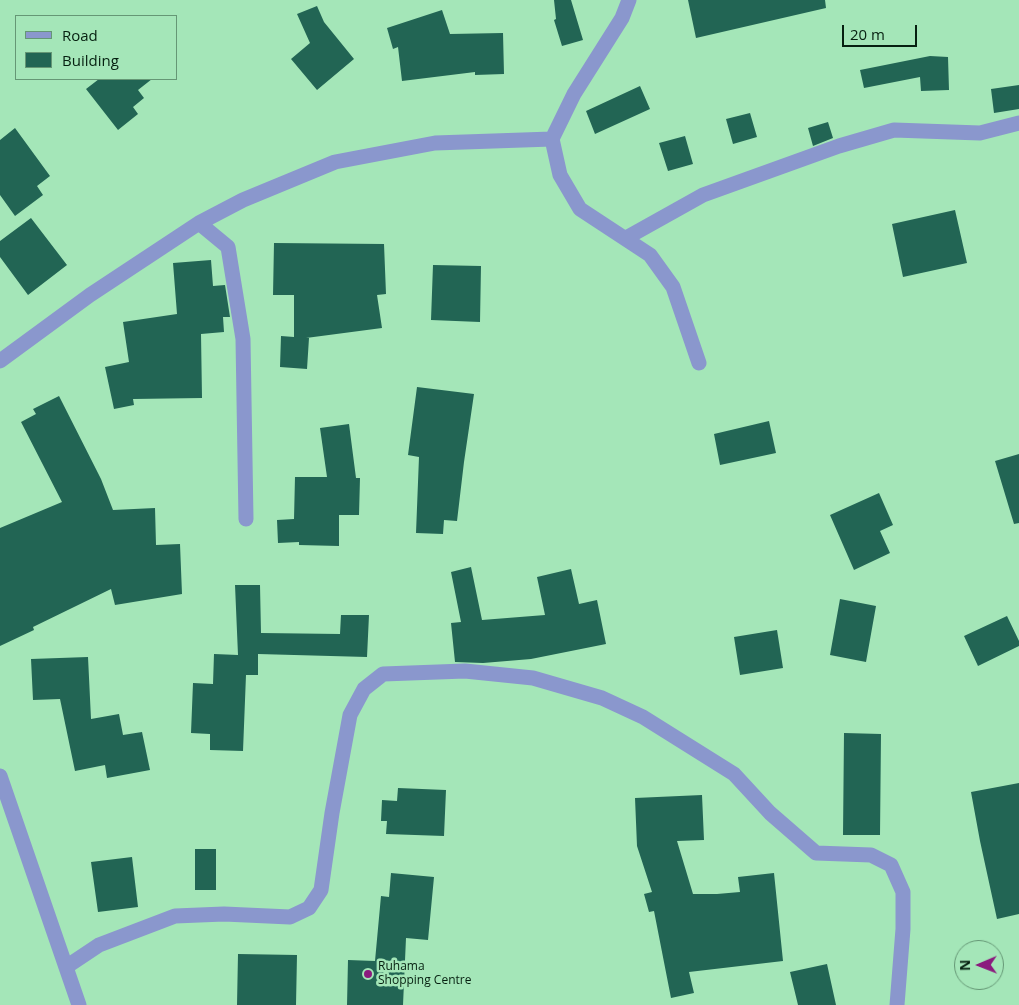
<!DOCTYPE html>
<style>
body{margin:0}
#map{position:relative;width:1019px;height:1005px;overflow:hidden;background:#a4e6b8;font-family:"Open Sans",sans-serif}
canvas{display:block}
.legend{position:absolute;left:15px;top:15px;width:162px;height:65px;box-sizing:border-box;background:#a4e6b8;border:1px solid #659775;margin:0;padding:6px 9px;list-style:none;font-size:15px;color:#062010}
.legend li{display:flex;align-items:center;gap:10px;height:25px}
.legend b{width:25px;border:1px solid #659775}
.north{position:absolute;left:954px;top:940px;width:50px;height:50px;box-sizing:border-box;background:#a4e6b8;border:1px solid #659775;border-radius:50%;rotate:269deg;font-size:14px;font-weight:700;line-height:20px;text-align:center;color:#062010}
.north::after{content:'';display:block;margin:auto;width:18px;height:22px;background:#8b1b7e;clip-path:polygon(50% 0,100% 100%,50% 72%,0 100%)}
.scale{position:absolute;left:842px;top:25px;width:75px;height:22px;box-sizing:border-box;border:2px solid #062010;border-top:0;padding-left:6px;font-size:15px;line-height:18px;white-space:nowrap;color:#062010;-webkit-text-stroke:4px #a4e6b8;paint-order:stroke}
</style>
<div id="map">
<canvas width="1019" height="1005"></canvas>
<ul class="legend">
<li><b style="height:6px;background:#8a97cd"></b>Road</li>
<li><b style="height:14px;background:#226554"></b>Building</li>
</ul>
<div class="north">N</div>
<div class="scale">20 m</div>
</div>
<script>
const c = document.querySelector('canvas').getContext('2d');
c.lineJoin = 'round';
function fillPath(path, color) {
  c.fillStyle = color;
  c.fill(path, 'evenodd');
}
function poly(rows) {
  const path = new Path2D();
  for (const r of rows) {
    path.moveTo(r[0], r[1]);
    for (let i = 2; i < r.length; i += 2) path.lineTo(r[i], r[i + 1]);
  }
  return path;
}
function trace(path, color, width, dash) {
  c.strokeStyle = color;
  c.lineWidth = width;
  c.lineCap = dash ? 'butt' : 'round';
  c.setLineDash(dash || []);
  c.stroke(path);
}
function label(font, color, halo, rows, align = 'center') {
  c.font = font + ' "Open Sans",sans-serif';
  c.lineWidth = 5;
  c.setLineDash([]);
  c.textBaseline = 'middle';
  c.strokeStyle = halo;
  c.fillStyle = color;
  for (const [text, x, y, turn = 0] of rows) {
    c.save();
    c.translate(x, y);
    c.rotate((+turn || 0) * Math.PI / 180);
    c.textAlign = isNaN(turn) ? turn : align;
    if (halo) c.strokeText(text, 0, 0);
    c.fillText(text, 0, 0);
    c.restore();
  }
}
const building = poly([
 [554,0,571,0,583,40,562,46,554,20,556,19],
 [688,0,825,0,826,8,696,38],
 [317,6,324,22,354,59,317,90,291,59,310,43,297,14],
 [442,10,450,34,503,33,504,74,475,75,475,72,402,81,398,47,393,49,387,28],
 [930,56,948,57,949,90,921,91,920,77,864,88,860,70],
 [99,79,152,79,138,90,144,98,133,107,138,114,118,130,86,89],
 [1019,85,1019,109,994,113,991,89],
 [640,86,650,109,595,134,586,111],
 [750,113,757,137,733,144,726,119],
 [828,122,833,138,813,146,808,128],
 [15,128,50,176,37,186,43,195,15,216,0,195,0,140],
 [685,136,693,164,668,171,659,143],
 [955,210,967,263,903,277,892,224],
 [31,218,67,265,28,295,0,257,0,241],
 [274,243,384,244,386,294,377,295,382,328,306,338,309,338,307,369,280,367,281,336,294,337,294,295,273,295],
 [211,260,213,286,225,285,230,317,223,317,224,332,201,334,202,398,133,399,134,405,114,409,105,367,129,362,123,322,177,314,173,263],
 [433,265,481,266,480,322,431,320],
 [417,387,474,394,464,462,457,521,444,520,443,534,416,533,419,457,408,455],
 [59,396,101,479,113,510,155,508,156,545,180,544,182,594,115,605,111,589,33,627,34,630,0,646,0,528,62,502,21,422,36,414,33,409],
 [769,421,776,453,720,465,714,434],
 [349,424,356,478,360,478,359,515,339,515,339,546,299,545,299,542,278,543,277,520,294,519,295,477,327,477,320,428],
 [1019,454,1019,523,1014,524,995,461],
 [879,493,893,525,880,531,890,553,854,570,830,515],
 [471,567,482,620,545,615,537,577,571,569,579,604,597,600,606,644,531,659,483,663,455,662,451,623,461,622,451,572],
 [235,585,260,585,261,633,340,634,341,615,369,615,367,657,258,654,258,675,246,675,243,751,210,750,210,734,191,733,193,683,213,684,214,654,238,655],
 [840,599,876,606,866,662,830,655],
 [1007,616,1019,641,1019,646,978,666,964,636],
 [777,630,783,668,740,675,734,637],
 [88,657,91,719,119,714,123,735,142,732,150,770,107,778,105,765,75,771,60,699,33,700,31,659],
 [844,733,881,734,880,835,843,835],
 [1019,783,1019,914,997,919,980,841,971,792],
 [398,788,446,790,444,836,386,834,387,821,381,821,382,800,397,801],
 [702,795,704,840,677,841,693,894,717,894,740,892,738,877,774,873,783,961,689,972,694,993,671,998,654,911,649,912,644,894,652,892,637,846,635,798],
 [195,849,216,849,216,890,195,890],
 [132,857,138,907,98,912,91,862],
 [391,873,434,877,428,940,406,938,403,1005,347,1005,348,960,375,961,381,896,389,897],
 [238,954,297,955,296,1005,237,1005],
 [827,964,836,1005,798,1005,790,972]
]);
const minor = poly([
 [629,0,622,18,574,94,552,139,560,175,580,209,650,255,673,287,699,363],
 [199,223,228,247,243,339,246,519],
 [626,238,703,195,839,146,894,130,980,133,1019,123],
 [0,361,90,295,199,223,243,200,335,162,435,143,552,139],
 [0,776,79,1005],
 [66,967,99,945,175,916,224,914,290,917,309,908,321,890,332,813,350,715,364,689,383,674,465,671,533,678,602,698,643,717,734,774,770,813,816,853,871,855,891,865,903,892,903,929,897,1005]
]);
const markers = [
 [368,974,5,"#8b1b7e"]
];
const poiNames = [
 ["Ruhama",378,967],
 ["Shopping Centre",378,981]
];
fillPath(building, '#226554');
trace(minor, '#8a97cd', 15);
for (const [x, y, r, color] of markers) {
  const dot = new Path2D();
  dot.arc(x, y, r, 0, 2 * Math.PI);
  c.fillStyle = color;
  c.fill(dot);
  trace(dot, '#a4e6b8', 2);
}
label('12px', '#062010', '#a4e6b8', poiNames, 'left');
</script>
